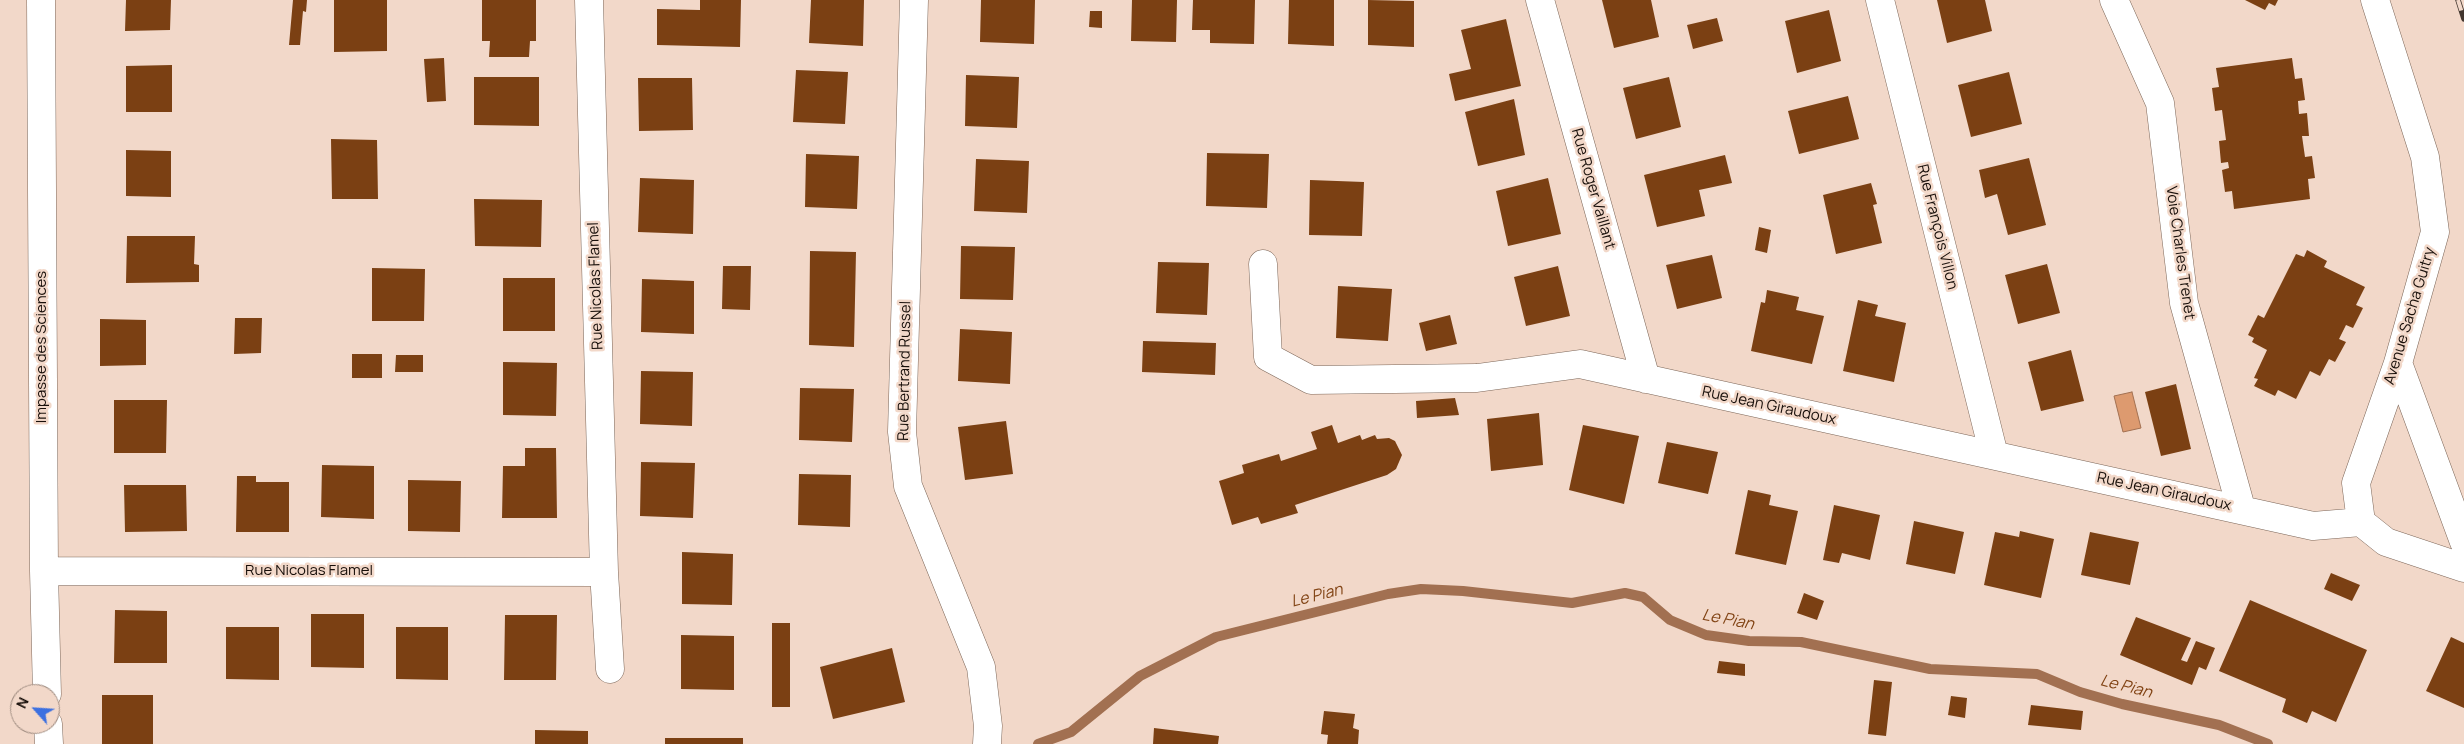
<!DOCTYPE html>
<meta charset="utf-8">
<style>
body{margin:0}
#map{position:relative;width:2464px;height:744px;overflow:hidden;background:#f2d8c9;font-family:Manrope,sans-serif}
canvas{display:block}
.north{position:absolute;left:10px;top:684px;width:50px;height:50px;box-sizing:border-box;background:#f2d8c9;border:1px solid #9b887d;border-radius:50%;rotate:296deg;font-size:14px;font-weight:700;line-height:20px;text-align:center;color:#180f0a}
.north::after{content:'';display:block;margin:auto;width:18px;height:22px;background:#3c70e0;clip-path:polygon(50% 0,100% 100%,50% 72%,0 100%)}
</style>
<div id="map">
<canvas width="2464" height="744"></canvas>
<div class="north">N</div>
</div>
<script>
const c = document.querySelector('canvas').getContext('2d');
c.lineJoin = 'round';
function fillPath(path, color) {
  c.fillStyle = color;
  c.fill(path, 'evenodd');
}
function poly(rows) {
  const path = new Path2D();
  for (const r of rows) {
    path.moveTo(r[0], r[1]);
    for (let i = 2; i < r.length; i += 2) path.lineTo(r[i], r[i + 1]);
  }
  return path;
}
function trace(path, color, width, dash) {
  c.strokeStyle = color;
  c.lineWidth = width;
  c.lineCap = dash ? 'butt' : 'round';
  c.setLineDash(dash || []);
  c.stroke(path);
}
function label(font, color, halo, rows, align = 'center') {
  c.font = font + ' Manrope,sans-serif';
  c.lineWidth = 5;
  c.setLineDash([]);
  c.textBaseline = 'middle';
  c.strokeStyle = halo;
  c.fillStyle = color;
  for (const [text, x, y, turn = 0] of rows) {
    c.save();
    c.translate(x, y);
    c.rotate((+turn || 0) * Math.PI / 180);
    c.textAlign = isNaN(turn) ? turn : align;
    if (halo) c.strokeText(text, 0, 0);
    c.fillText(text, 0, 0);
    c.restore();
  }
}
const water = poly([
 [2132,392,2141,428,2123,432,2114,396,2132,392]
]);
const stream = poly([
 [1038,744,1071,732,1140,676,1216,637,1388,594,1421,589,1463,591,1572,603,1625,593,1643,597,1670,620,1706,635,1749,641,1801,642,1930,669,2037,674,2080,692,2122,704,2219,725,2268,744]
]);
const building = poly([
 [126,0,171,0,170,30,125,31],
 [293,0,307,0,306,12,303,11,300,45,289,45],
 [334,0,387,0,387,51,334,52],
 [482,0,536,0,536,41,530,41,529,57,489,57,490,41,482,41],
 [700,0,741,0,740,47,657,45,657,9,700,10],
 [811,0,864,0,863,46,809,43],
 [981,0,1035,0,1034,44,980,42],
 [1132,0,1177,0,1176,42,1131,41],
 [1193,0,1255,0,1254,44,1210,43,1210,30,1192,30],
 [1289,0,1334,0,1334,46,1288,44],
 [1368,0,1414,1,1414,47,1368,45],
 [1602,0,1651,0,1659,37,1614,48],
 [1937,0,1985,0,1992,31,1947,43],
 [2245,0,2278,0,2275,6,2269,3,2265,10],
 [1829,10,1841,61,1797,73,1785,21],
 [1090,11,1102,11,1102,28,1089,27],
 [1717,18,1723,41,1693,49,1687,25],
 [1506,19,1521,86,1455,101,1449,74,1471,69,1461,30],
 [444,58,446,101,427,102,424,59],
 [2292,58,2295,79,2302,78,2305,100,2298,101,2299,114,2307,113,2309,136,2302,136,2305,157,2312,156,2315,178,2308,179,2310,199,2234,209,2232,191,2225,192,2222,170,2229,168,2228,162,2221,163,2219,141,2226,140,2222,110,2215,111,2212,88,2219,87,2216,68],
 [172,65,172,112,126,112,126,66],
 [796,70,848,72,845,124,793,122],
 [2009,72,2022,124,1971,137,1958,85],
 [966,75,1019,77,1017,128,965,126],
 [474,77,539,77,539,126,474,125],
 [1669,77,1681,127,1636,139,1623,88],
 [638,78,692,78,693,130,639,131],
 [1848,96,1859,139,1799,154,1788,111],
 [1514,99,1525,155,1478,166,1465,112],
 [331,139,377,140,378,199,332,199],
 [126,150,171,151,171,197,126,196],
 [1207,153,1269,154,1267,208,1206,206],
 [806,154,859,156,857,209,805,207],
 [1725,155,1732,183,1699,190,1705,216,1657,227,1644,175],
 [2029,158,2046,225,2008,235,1997,194,1985,198,1979,170],
 [976,159,1029,161,1027,213,974,211],
 [640,178,694,180,693,234,638,232],
 [1548,178,1561,234,1508,246,1496,191],
 [1310,180,1364,182,1362,236,1309,235],
 [1871,183,1877,204,1873,205,1882,243,1836,254,1823,195],
 [474,199,542,200,541,247,475,246],
 [1759,227,1771,230,1767,253,1755,250],
 [127,236,195,236,194,264,199,265,199,282,126,283],
 [961,246,1015,247,1013,300,960,299],
 [2307,250,2327,261,2324,267,2365,287,2356,305,2363,308,2353,328,2346,325,2339,339,2346,342,2335,362,2329,359,2320,376,2310,371,2296,399,2278,390,2275,396,2254,386,2258,379,2254,378,2267,350,2252,342,2254,338,2248,335,2258,315,2264,318,2296,254,2304,257],
 [810,251,856,252,854,347,809,345],
 [1712,255,1722,298,1677,309,1666,265],
 [1158,262,1209,263,1207,315,1156,313],
 [2047,264,2060,313,2018,324,2005,275],
 [723,266,751,266,750,310,722,309],
 [1558,266,1570,316,1526,326,1514,277],
 [372,268,425,269,424,321,372,321],
 [503,278,555,278,555,331,503,331],
 [642,279,694,281,694,334,641,332],
 [1338,286,1392,289,1388,341,1336,338],
 [1767,290,1799,297,1796,310,1824,316,1812,364,1751,351,1761,302,1765,303],
 [1858,300,1878,305,1875,316,1906,323,1894,382,1843,371],
 [1450,315,1457,344,1426,351,1419,323],
 [235,318,262,318,261,353,234,354],
 [100,319,146,320,146,365,100,366],
 [960,329,1012,332,1010,384,958,381],
 [1143,341,1216,343,1215,375,1142,372],
 [2071,350,2084,401,2041,411,2028,362],
 [352,354,382,354,382,378,352,378],
 [396,355,423,355,423,372,395,372],
 [503,362,557,363,556,416,503,415],
 [641,371,693,372,692,426,640,424],
 [2176,384,2191,449,2161,456,2145,392],
 [800,388,854,389,852,442,799,440],
 [1455,398,1459,415,1417,418,1416,401],
 [114,400,167,400,166,453,114,453],
 [1539,413,1543,465,1491,471,1487,419],
 [1006,421,1013,474,965,480,958,427],
 [1332,425,1338,443,1360,435,1362,440,1375,435,1377,439,1389,438,1395,441,1402,455,1396,469,1387,475,1295,505,1298,513,1261,524,1258,517,1232,525,1219,481,1244,473,1242,465,1279,454,1281,461,1317,449,1311,432],
 [1583,425,1639,436,1624,504,1569,490],
 [1667,442,1718,452,1708,494,1658,483],
 [525,448,556,448,557,518,502,518,503,466,525,466],
 [641,462,695,463,693,518,640,516],
 [322,465,374,466,374,519,321,517],
 [799,474,851,475,850,527,798,525],
 [237,476,256,476,256,482,289,482,289,532,236,532],
 [408,480,461,481,460,532,408,531],
 [124,485,186,485,187,531,125,532],
 [1748,490,1771,495,1769,505,1798,511,1786,565,1735,554],
 [1834,505,1880,515,1870,560,1842,553,1839,563,1823,560],
 [1914,521,1964,532,1955,574,1906,564],
 [2020,531,2054,539,2041,598,1984,585,1995,532,2019,537],
 [2090,532,2139,542,2130,585,2081,575],
 [682,552,733,554,732,605,682,604],
 [2331,573,2360,585,2352,601,2324,589],
 [1804,593,1824,601,1817,620,1797,613],
 [2250,600,2367,650,2336,722,2312,711,2307,723,2282,712,2286,699,2219,671],
 [115,610,167,611,167,663,114,663],
 [311,614,364,614,364,668,311,667],
 [505,615,557,615,556,680,504,680],
 [2136,617,2191,638,2181,660,2187,662,2196,641,2215,648,2206,670,2199,667,2192,685,2120,655],
 [772,623,790,623,790,707,772,707],
 [226,627,279,627,279,680,226,679],
 [396,627,448,627,448,680,396,679],
 [681,635,734,636,734,690,681,689],
 [2451,637,2464,643,2464,708,2426,691],
 [892,648,905,702,833,719,820,667],
 [1719,661,1745,664,1745,676,1717,673],
 [1874,680,1892,682,1886,736,1868,734],
 [102,695,153,695,153,744,102,744],
 [1951,696,1967,698,1965,718,1948,715],
 [2031,705,2083,711,2081,730,2028,725],
 [1324,711,1355,714,1353,728,1359,730,1358,744,1327,744,1328,735,1321,734],
 [1154,728,1219,736,1218,744,1153,744],
 [535,730,588,731,588,744,535,744],
 [665,738,743,738,743,744,665,744]
]);
const minor = poly([
 [41,0,44,571,47,694],
 [589,0,604,572,610,669],
 [914,0,902,432,908,486,981,667,988,726,987,744],
 [1540,0,1646,379],
 [1880,0,1994,455],
 [2114,0,2160,103,2184,303,2241,508],
 [2375,0,2425,157,2435,232,2398,363,2356,483,2361,522,2386,542,2464,568],
 [1263,264,1268,357,1311,380,1477,378,1580,364,2313,526,2361,522],
 [2398,363,2464,542],
 [44,571,604,572],
 [48,724,49,744]
]);
const rail = poly([
 [2458,0,2464,19]
]);
const streetNames = [
 ["Rue Roger Vaillant",1593,189,74],
 ["Rue François Villon",1937,227,76],
 ["Voie Charles Trenet",2180,253,82],
 ["Rue Nicolas Flamel",596,286,-92],
 ["Avenue Sacha Guitry",2410,316,-73],
 ["Impasse des Sciences",42,347,-90],
 ["Rue Bertrand Russel",905,371,-89],
 ["Rue Jean Giraudoux",1769,406,12],
 ["Rue Jean Giraudoux",2164,492,12],
 ["Rue Nicolas Flamel",309,571]
];
const waterNames = [
 ["Le Pian",1317,596,-14],
 ["Le Pian",1728,620,11],
 ["Le Pian",2126,687,14]
];
fillPath(water, '#dd9a6f');
trace(water, '#a27051', 1);
trace(stream, '#a27051', 10);
fillPath(building, '#7b4013');
trace(minor, '#7d6759', 29);
trace(minor, '#fff', 28);
trace(rail, '#42362f', 5.5);
trace(rail, '#f2d8c9', 4, [11]);
label('15px', '#180f0a', '#f2d8c9', streetNames);
label('italic 16px', '#824415', '#f2d8c9', waterNames);
</script>
